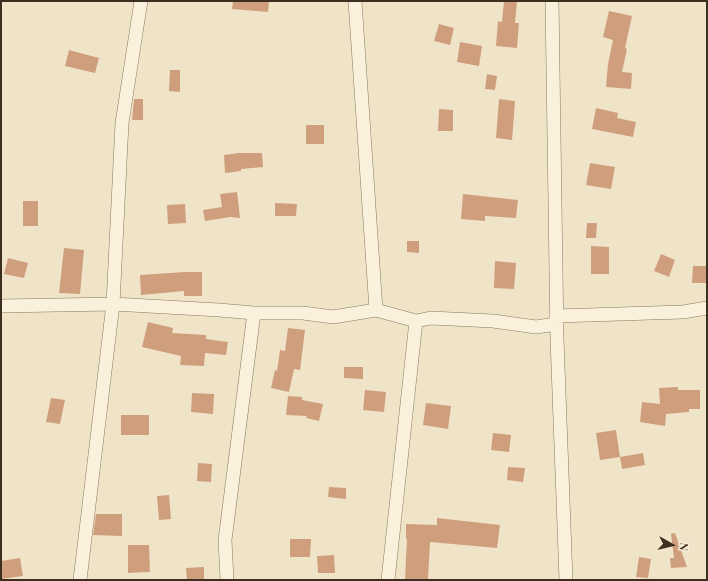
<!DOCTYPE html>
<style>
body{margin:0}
#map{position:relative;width:708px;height:581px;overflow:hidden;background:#f0e4c8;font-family:"Playfair Display",serif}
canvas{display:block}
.frame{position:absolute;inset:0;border:2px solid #3d2e20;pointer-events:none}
.north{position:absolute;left:652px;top:525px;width:40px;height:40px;-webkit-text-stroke:3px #f7eed8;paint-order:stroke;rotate:98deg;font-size:11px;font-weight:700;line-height:16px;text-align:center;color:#3d2e20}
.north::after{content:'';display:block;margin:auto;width:14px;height:18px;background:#3d2e20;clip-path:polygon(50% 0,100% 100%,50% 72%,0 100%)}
</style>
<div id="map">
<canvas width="708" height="581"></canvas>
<div class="frame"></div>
<div class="north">N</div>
</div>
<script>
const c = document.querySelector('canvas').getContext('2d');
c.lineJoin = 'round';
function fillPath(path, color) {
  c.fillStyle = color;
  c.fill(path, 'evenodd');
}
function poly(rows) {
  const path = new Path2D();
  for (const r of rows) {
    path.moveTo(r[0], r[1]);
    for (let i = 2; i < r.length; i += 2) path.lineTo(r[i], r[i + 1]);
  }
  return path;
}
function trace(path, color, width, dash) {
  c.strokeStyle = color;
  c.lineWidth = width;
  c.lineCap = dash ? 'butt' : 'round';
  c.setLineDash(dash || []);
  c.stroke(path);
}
const building = poly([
 [233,1,269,1,268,12,232,9],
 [504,1,517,1,515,23,519,23,517,48,496,46,498,21,502,22],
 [609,11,632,16,625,48,627,49,622,72,632,73,631,89,606,87,608,64,613,40,603,37],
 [439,24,454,28,450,45,434,41],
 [460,42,482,46,479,66,457,62],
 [69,50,99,58,95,73,65,66],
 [170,70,180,70,180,92,169,91],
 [487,74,497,76,495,90,485,89],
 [134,99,143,99,143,120,132,120],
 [499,99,515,101,512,140,496,138],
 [596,108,618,113,617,118,636,122,633,137,592,129],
 [439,109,453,110,453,131,438,131],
 [306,125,324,125,324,144,306,144],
 [239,153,262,153,263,167,241,169,241,171,225,173,224,155],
 [590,163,615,167,611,189,586,185],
 [237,192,240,218,230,217,205,221,203,210,222,207,220,194],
 [463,194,518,200,516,218,485,216,485,221,461,219],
 [23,201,38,201,38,226,23,226],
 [275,203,297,204,296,216,275,216],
 [185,204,186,223,168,224,167,205],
 [587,223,597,223,596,238,586,238],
 [407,241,419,241,419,253,407,252],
 [591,246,609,247,609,274,591,274],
 [64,248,84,250,80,294,59,293],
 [661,254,675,260,669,277,654,271],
 [8,258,28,263,24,278,4,274],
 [495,261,516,263,514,289,494,288],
 [693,266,707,266,707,283,692,283],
 [184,272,202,272,202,296,184,296,184,291,141,295,140,275],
 [148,322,173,328,172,333,206,335,206,339,228,342,226,355,205,353,204,366,180,365,181,356,142,347],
 [288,328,305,330,300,370,294,369,289,392,271,388,275,370,277,371,280,350,285,351],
 [344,367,363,367,363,379,344,378],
 [678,387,678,390,700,390,700,409,689,409,689,412,666,414,665,426,640,422,642,402,660,404,659,388],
 [365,390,386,392,384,412,363,410],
 [192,393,214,394,213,414,191,412],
 [288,396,302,397,302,400,323,404,319,421,306,418,307,416,286,415],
 [51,398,65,400,60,424,46,422],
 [426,403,451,406,448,429,423,425],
 [121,415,149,415,149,435,121,435],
 [616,430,620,457,600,460,596,433],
 [493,433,511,435,509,452,491,450],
 [643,453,645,465,622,469,620,457],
 [198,463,212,464,211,482,197,481],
 [508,467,525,468,523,482,507,480],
 [329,487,346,488,346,499,328,497],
 [169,495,171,519,159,520,157,496],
 [96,514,122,514,122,536,93,535],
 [437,518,500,525,497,548,430,542,428,580,405,580,407,539,406,539,406,524,437,525],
 [675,533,687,567,671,568,670,558,674,558,671,534],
 [290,539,311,539,310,557,290,557],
 [128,545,149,545,150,572,128,573],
 [334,555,335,573,318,573,317,556],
 [639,557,651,559,648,578,636,577],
 [20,558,23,576,1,579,1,561],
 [204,567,204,580,187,580,186,568]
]);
const minor = poly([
 [355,1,376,310],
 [552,1,557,339,566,580],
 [1,306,113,304,219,310,254,313,303,313,333,317,376,310,416,321,431,318,493,321,536,327,556,324,556,316,683,312,707,308],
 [80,580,113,304,122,123,141,1],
 [227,580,225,540,254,313],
 [388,580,416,321]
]);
fillPath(building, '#cf9f7d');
trace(minor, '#8d765c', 14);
trace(minor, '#faf1dc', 13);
</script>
